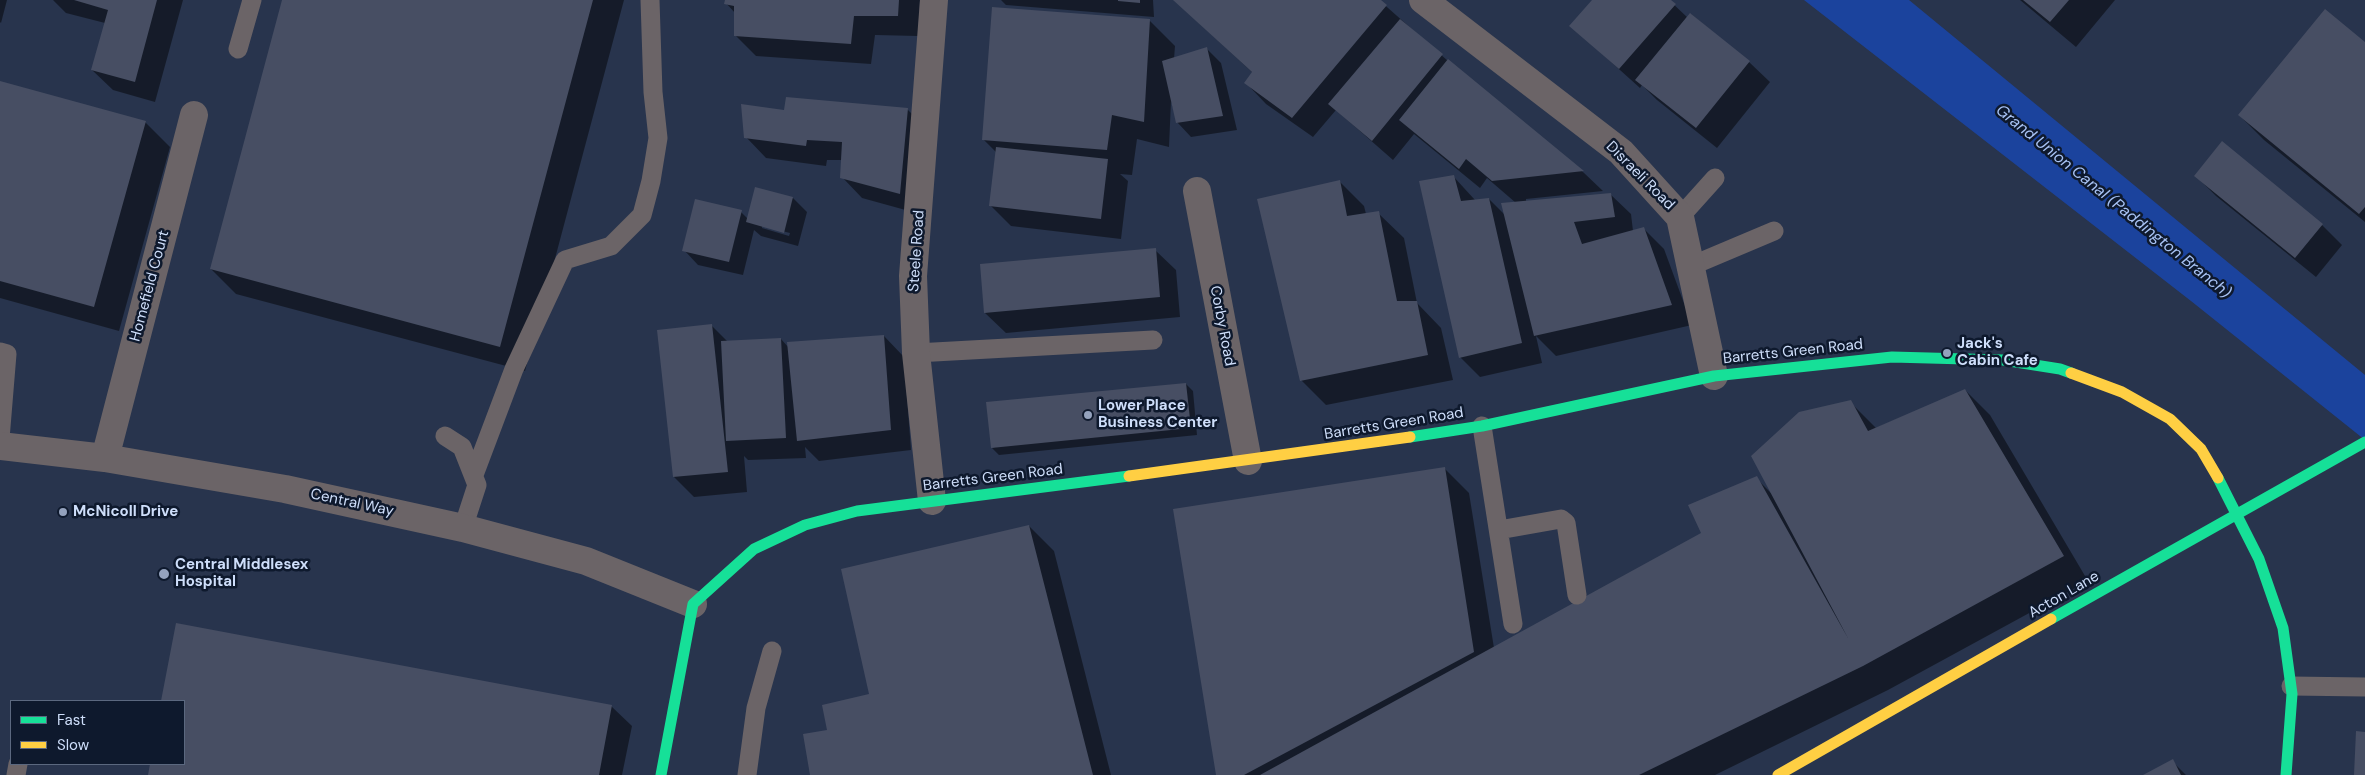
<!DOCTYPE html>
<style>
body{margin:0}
#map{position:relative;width:2365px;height:775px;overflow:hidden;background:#28344d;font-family:"DM Sans",sans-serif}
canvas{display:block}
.legend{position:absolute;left:10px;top:700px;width:175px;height:65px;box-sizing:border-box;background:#0e192d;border:1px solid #5b687f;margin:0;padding:6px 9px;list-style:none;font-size:15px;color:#cedefa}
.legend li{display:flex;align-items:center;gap:10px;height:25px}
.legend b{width:25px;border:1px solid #5b687f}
</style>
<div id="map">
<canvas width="2365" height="775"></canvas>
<ul class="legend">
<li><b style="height:6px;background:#16e098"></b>Fast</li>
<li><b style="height:6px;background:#ffcf43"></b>Slow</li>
</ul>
</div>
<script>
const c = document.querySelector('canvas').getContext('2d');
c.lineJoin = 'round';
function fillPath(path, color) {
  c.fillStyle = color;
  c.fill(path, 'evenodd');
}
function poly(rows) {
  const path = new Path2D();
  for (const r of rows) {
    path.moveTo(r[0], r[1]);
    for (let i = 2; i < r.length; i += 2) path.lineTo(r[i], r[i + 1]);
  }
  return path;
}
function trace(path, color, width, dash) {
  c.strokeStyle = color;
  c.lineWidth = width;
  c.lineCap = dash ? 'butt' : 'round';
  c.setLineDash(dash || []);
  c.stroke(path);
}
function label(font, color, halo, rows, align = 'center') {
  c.font = font + ' "DM Sans",sans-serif';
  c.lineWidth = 5;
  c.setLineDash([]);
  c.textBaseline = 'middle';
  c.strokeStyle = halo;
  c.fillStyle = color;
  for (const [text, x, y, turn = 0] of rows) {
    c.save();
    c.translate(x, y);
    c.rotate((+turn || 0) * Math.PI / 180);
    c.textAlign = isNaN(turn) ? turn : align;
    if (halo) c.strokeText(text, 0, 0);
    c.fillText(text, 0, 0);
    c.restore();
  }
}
const water = poly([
 [1804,0,1909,0,2365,375,2365,440,2191,301]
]);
const shadow = poly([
 [0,0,7,0,1,23,0,22],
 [53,0,183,0,155,102,113,90,92,70,105,23,66,13],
 [283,0,624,0,525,371,236,294,211,269],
 [726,0,920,0,918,36,875,35,871,64,756,56,735,35,735,13,726,3],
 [1001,0,1153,0,1154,17,1006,5],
 [1174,0,1379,0,1448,61,1583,172,1603,191,1526,199,1526,202,1610,194,1631,214,1633,231,1644,229,1664,249,1692,325,1556,356,1536,336,1542,363,1480,377,1460,357,1453,176,1475,200,1489,199,1506,216,1516,203,1487,178,1480,188,1414,134,1393,160,1336,110,1313,137,1266,104,1246,83,1253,73],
 [1593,0,1669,0,1688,18,1691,14,1749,62,1770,82,1717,148,1657,100,1642,85,1640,88,1571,26],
 [2020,0,2115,0,2076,47],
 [1150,21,1175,46,1174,59,1207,49,1221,63,1237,130,1191,137,1177,122,1171,101,1169,147,1137,139,1132,175,1120,174,1128,181,1121,239,1011,226,991,206,997,153,983,139],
 [2365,43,2365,222,2264,140,2239,115],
 [0,82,145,122,170,147,119,331,0,298],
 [907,109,927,129,920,214,862,198,842,177,842,160,827,160,826,166,766,158,746,137,785,111],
 [2196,176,2322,225,2342,245,2316,277,2216,196],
 [1339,181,1364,206,1366,214,1378,213,1404,238,1417,303,1441,328,1453,380,1326,405,1301,380],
 [793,198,807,212,798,246,761,236,754,230,743,275,698,265,684,250,741,212,748,219],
 [762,226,790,233,789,236,762,228],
 [1155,250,1176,270,1180,317,1006,333,985,313],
 [712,326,728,342,781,339,789,348,884,336,904,357,911,450,819,461,805,447,806,458,748,460,744,456,747,492,694,497,674,477],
 [1186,384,1193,391,1197,435,999,455,992,448],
 [1965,390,1990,415,2088,581,1888,690,1715,775,1217,775,1444,468,1469,493,1494,648,1702,534,1756,478,1771,493,1850,402,1876,428],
 [1029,526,1054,551,1111,775,810,775,828,731,870,695],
 [177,624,611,706,632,726,622,775,149,775,151,764,184,764,184,701,163,701],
 [2172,761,2186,775,2146,775]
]);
const building = poly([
 [157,0,135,82,91,70,108,10,74,0],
 [282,0,593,0,500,347,210,269],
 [725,0,899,0,898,16,854,16,851,44,734,36,734,6,724,4],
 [1118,0,1140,0,1140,3,1118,1],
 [1173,0,1381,0,1387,5,1292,118,1244,83,1252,72],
 [1592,0,1671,0,1676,4,1619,69,1569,26],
 [2023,0,2069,0,2050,22],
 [992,7,1150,19,1144,122,1112,115,1107,150,982,140],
 [2325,9,2365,42,2365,207,2359,214,2238,115],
 [1690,13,1750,61,1696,128,1635,80],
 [1400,19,1443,54,1372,141,1328,104],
 [1207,47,1223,116,1176,123,1162,61],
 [1448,59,1584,171,1492,181,1466,159,1459,169,1399,120],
 [0,81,146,121,94,307,0,281],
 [786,97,908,108,900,194,840,178,842,142,807,140,806,146,744,138,741,104,784,110],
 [2222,141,2323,224,2295,258,2194,176],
 [996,147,1108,159,1101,219,989,206],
 [1454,175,1461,201,1489,198,1522,343,1459,358,1419,181],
 [1340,180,1347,216,1379,211,1397,301,1417,301,1428,355,1300,381,1257,199],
 [755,187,793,197,784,233,746,222],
 [1611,193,1615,217,1574,222,1582,244,1644,227,1672,305,1534,336,1501,203],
 [695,199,742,210,729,262,682,251],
 [1156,248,1160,297,984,313,980,264],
 [712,324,728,472,673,477,657,330],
 [884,335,891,430,797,441,787,342],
 [781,338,786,438,726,441,721,341],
 [1186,383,1191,428,991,448,986,402],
 [1965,389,2064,556,1863,666,1639,775,1260,775,1701,533,1688,505,1757,476,1849,640,1751,456,1799,412,1851,400,1868,431],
 [1445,467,1474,652,1244,775,1216,775,1173,509],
 [1029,525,1093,775,810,775,803,734,827,730,822,705,869,694,841,569],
 [176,623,612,705,599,775,148,775,150,764,184,764,184,701,161,701],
 [2356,731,2365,732,2365,775,2354,775],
 [2173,759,2181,775,2143,775]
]);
const lane = poly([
 [238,49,252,0],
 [1680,217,1715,178],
 [1691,266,1774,231],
 [0,352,7,354,0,439],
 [916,353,1153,340],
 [1482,426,1513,624],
 [445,436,462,447,477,485,463,528],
 [474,475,514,369,565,260,611,246,642,215,651,181,658,138,653,92,650,0],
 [1499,530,1561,519,1566,523,1577,595],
 [2291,686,2365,687],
 [16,775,18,764],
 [747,775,756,708,772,651]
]);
const street = poly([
 [1423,0,1621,152,1680,217,1714,376],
 [1197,191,1248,461],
 [0,446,105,458,285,489,463,528,586,561,693,604],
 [105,458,194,115],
 [932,501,916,353,913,276,934,0]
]);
const fast = poly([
 [1410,437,1482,426,1714,376,1892,357,2003,360,2060,369,2071,373],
 [2218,478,2259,559,2283,628,2292,694,2286,775],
 [2051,619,2365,442],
 [661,775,693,604,754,549,805,525,857,511,1129,476]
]);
const slow = poly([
 [2071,373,2122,392,2170,419,2201,449,2218,478],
 [1129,476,1410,437],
 [1778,775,2051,619]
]);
const markers = [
 [1947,353,5,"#94a2bd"],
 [1088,415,5,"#94a2bd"],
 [63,512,5,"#94a2bd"],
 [164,574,6,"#94a2bd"]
];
const streetNames = [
 ["Disraeli Road",1640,176,45],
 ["Steele Road",917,251,-86],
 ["Homefield Court",150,286,-75],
 ["Corby Road",1222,326,79],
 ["Barretts Green Road",1793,352,-6],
 ["Barretts Green Road",1394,424,-9],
 ["Barretts Green Road",993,478,-7],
 ["Central Way",352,503,12],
 ["Acton Lane",2064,595,-30]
];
const poiNames = [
 ["Jack's",1957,344],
 ["Cabin Cafe",1957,361],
 ["Lower Place",1098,406],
 ["Business Center",1098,423],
 ["McNicoll Drive",73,512],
 ["Central Middlesex",175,565],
 ["Hospital",175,582]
];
const waterNames = [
 ["Grand Union Canal (Paddington Branch)",2113,202,39]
];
fillPath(water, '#1b439d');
fillPath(shadow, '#0007');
fillPath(building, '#474e63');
trace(lane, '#6b6467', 19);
trace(street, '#6b6467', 28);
trace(fast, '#16e098', 11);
trace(slow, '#ffcf43', 11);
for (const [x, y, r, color] of markers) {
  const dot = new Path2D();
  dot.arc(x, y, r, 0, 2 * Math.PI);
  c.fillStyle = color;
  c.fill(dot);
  trace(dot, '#0e192d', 2);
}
label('15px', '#cedefa', '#0e192d', streetNames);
label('bold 15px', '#cedefa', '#0e192d', poiNames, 'left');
label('italic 16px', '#a7c2f4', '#0e192d', waterNames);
</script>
